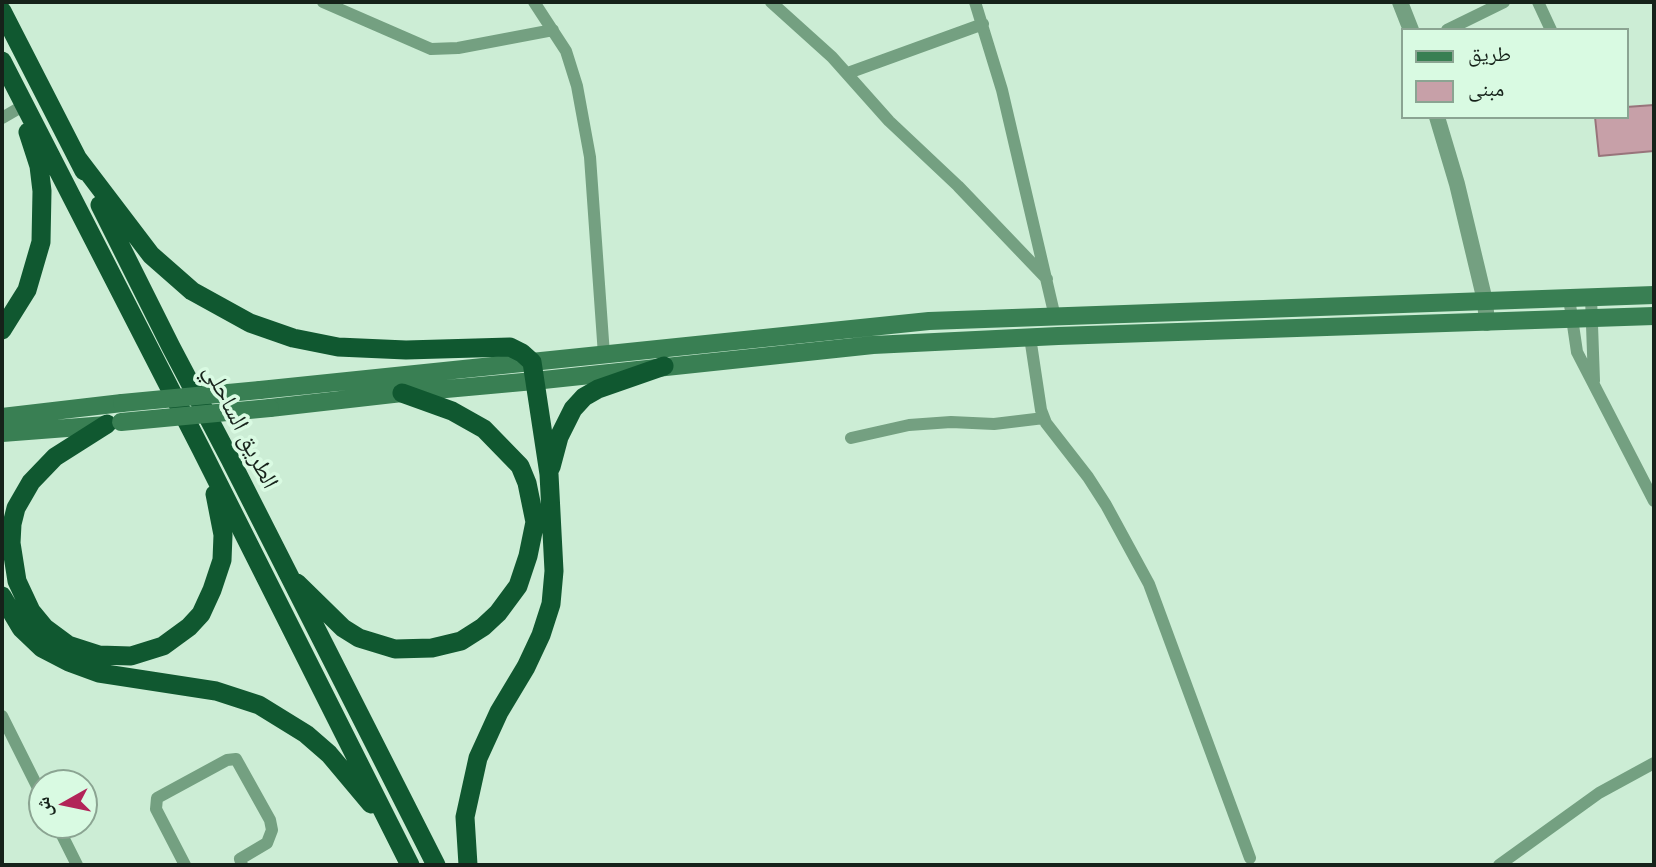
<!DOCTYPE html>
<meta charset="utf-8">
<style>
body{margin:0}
#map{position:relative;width:1656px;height:867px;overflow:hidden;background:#ccedd5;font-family:"DM Sans","Noto Naskh Arabic",sans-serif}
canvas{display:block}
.frame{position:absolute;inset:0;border:4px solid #16221a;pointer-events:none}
.legend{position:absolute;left:1401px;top:28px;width:228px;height:91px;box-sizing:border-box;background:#d9fae2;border:2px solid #8ba492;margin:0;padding:9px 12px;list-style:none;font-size:21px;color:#16221a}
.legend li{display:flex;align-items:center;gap:14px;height:35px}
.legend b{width:35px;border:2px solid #8ba492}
.north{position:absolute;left:28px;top:769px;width:70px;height:70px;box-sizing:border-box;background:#d9fae2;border:2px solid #8ba492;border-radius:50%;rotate:261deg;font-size:19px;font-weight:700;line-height:28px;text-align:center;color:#16221a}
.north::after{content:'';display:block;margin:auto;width:24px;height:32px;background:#b22458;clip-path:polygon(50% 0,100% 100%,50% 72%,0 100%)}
</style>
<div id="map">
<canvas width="1656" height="867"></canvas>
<div class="frame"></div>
<ul class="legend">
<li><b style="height:9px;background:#397f53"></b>طريق</li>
<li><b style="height:19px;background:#c7a0a8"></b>مبنى</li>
</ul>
<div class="north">ش</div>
</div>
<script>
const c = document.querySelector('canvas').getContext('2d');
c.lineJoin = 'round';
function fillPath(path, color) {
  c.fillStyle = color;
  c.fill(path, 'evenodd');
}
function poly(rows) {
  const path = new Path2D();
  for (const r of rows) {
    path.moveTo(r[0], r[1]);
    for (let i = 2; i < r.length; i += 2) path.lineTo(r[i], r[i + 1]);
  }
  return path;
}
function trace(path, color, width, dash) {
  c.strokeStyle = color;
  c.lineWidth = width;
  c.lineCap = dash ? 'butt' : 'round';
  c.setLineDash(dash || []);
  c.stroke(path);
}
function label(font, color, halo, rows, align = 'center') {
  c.font = font + ' "DM Sans","Noto Naskh Arabic",sans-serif';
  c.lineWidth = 7;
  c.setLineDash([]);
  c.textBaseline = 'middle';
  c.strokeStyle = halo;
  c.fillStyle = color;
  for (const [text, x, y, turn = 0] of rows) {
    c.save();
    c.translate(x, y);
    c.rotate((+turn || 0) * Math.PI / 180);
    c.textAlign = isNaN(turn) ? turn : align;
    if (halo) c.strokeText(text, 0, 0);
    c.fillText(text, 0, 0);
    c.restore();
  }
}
const building = poly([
 [1654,105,1654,151,1599,156,1595,117,1626,117,1626,107,1654,105]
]);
const minor = poly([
 [323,2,431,49,458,48,553,30],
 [534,2,566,51,577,86,590,157,604,355],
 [771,2,832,57,889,121,958,186,1047,279],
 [975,2,1002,90,1055,317],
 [1538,2,1551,30],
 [1447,30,1504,2],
 [848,73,983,24],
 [2,118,21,107],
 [1591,297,1594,381],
 [1569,298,1577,352,1654,501],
 [1030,337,1041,410,1046,423,1088,477,1106,505,1149,584,1250,858],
 [851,438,909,425,951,422,994,424,1044,418],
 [2,716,42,796],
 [57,825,77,865],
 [185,865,156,809,157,798,227,760,236,759,270,820,272,830,267,843,240,859,242,865],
 [1499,865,1599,793,1654,763]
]);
const tertiary = poly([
 [1400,2,1411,30],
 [1437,117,1457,184,1485,301,1487,323]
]);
const secondary = poly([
 [260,390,929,321,1654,295],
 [270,408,402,393,534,381,873,345,1058,336,1654,316],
 [2,417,122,403],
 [2,433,106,425]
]);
const trunk = poly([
 [2,11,84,171],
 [2,61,201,449,410,865],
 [78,159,151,255,192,291,250,323,293,338,338,347,406,350,510,347,522,353,532,362,549,474,554,571,551,604,541,635,526,667,499,712,478,758,465,817,468,865],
 [100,205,171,347,230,459,436,865],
 [2,330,27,290,41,242,42,191,39,166,28,132],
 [107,424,55,457,31,482,16,508,12,524,11,543,17,581,31,611,45,628,68,645,99,655,131,656,163,646,189,627,201,614,212,590,222,560,223,535,215,494],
 [551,467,559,437,573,409,584,397,598,389,664,366],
 [297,583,343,628,359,638,395,649,432,648,461,641,483,627,498,613,518,586,528,556,535,522,527,483,520,466,484,429,452,411,402,393],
 [2,596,21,628,42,648,69,662,99,673,216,691,259,705,306,734,329,754,371,804]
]);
const secondaryBridge = poly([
 [122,403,260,390],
 [121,422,270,408]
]);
const streetNames = [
 ["الطريق الساحلي",240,427,63]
];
fillPath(building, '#c7a0a8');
trace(building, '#98747b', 2);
trace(minor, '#74a081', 12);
trace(tertiary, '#74a081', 16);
trace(secondary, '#397f53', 18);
trace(trunk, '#105830', 19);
trace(secondaryBridge, '#397f53', 18);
label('24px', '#16221a', '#d9fae2', streetNames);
</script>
